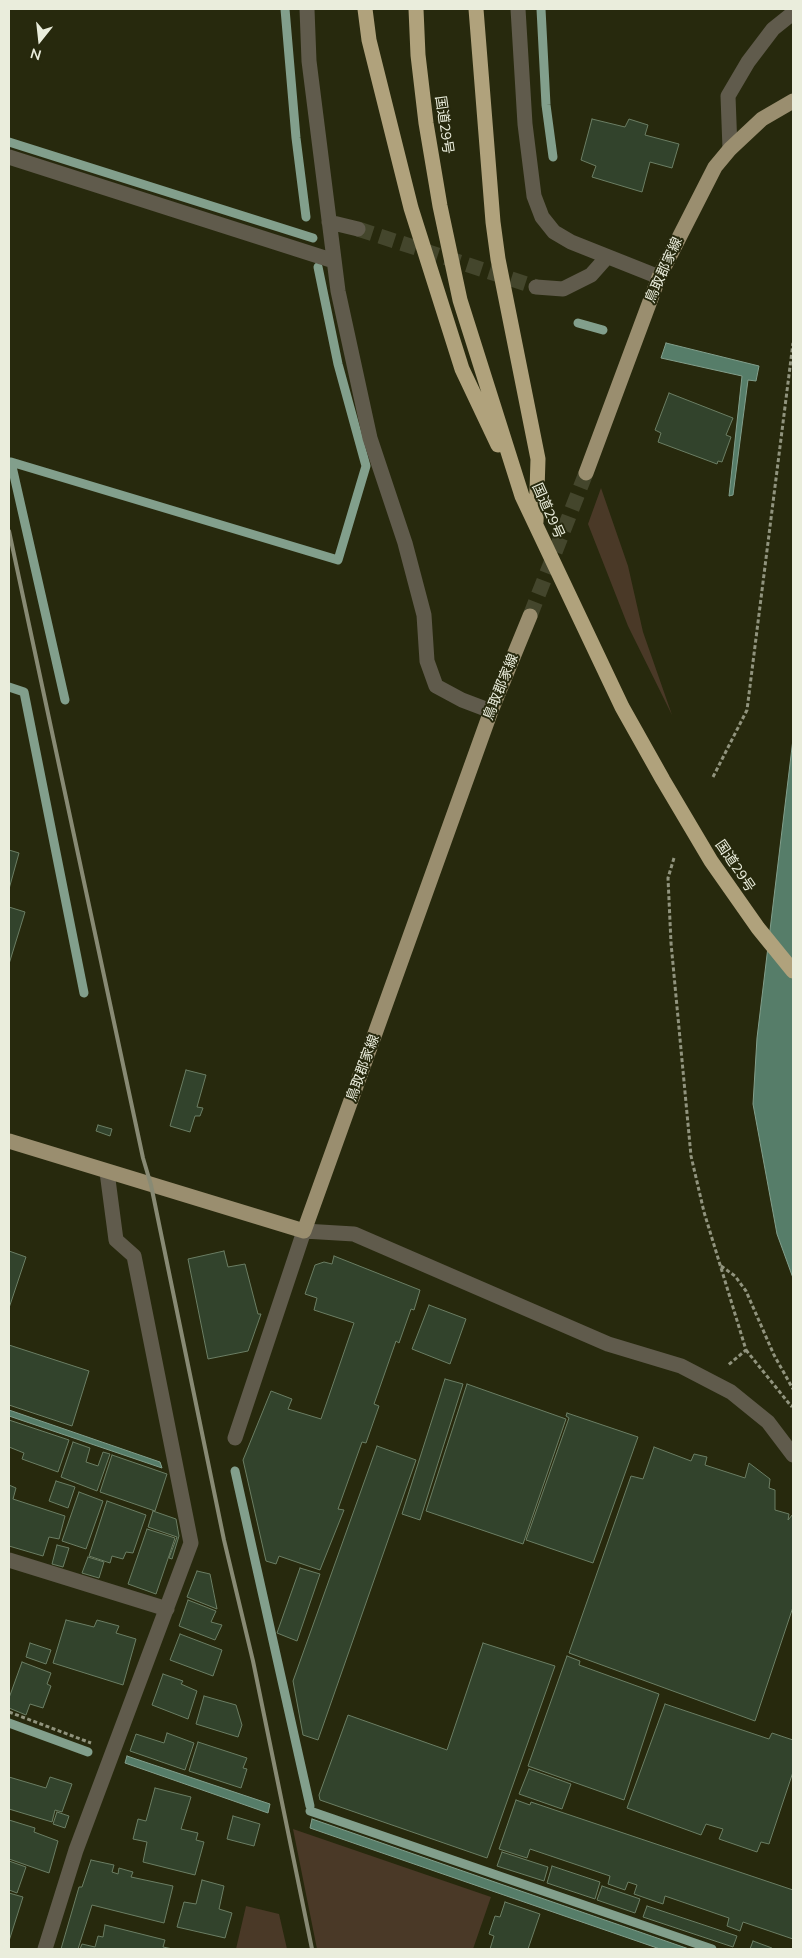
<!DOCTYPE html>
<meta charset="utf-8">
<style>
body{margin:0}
#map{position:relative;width:802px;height:1958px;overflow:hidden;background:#27290d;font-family:Mulish,sans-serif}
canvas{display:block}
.frame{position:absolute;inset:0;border:10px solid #eaeddc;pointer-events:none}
.north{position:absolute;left:15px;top:15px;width:50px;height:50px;-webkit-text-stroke:4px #27290d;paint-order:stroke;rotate:196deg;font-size:14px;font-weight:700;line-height:20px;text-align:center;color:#eaeddc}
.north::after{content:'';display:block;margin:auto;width:18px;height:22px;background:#eaeddc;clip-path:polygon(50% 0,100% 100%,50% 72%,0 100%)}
</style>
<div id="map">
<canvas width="802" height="1958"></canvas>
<div class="frame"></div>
<div class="north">N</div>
</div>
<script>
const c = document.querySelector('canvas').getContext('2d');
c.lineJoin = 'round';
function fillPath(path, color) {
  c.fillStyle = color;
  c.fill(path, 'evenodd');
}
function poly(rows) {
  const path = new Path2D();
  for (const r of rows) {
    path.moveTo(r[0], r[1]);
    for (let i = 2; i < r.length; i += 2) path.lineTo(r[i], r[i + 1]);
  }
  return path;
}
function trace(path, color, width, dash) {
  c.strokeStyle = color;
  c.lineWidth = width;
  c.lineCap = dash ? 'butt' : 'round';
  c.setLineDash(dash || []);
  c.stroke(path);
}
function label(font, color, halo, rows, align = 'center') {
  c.font = font + ' Mulish,"Noto Sans JP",sans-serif';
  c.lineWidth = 4;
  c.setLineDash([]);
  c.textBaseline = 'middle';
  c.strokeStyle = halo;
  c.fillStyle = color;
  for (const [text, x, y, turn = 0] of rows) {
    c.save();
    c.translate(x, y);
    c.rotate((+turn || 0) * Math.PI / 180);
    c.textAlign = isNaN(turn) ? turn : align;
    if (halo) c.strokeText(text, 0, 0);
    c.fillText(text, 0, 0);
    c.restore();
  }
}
const green = poly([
 [601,488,628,566,643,632,672,715,628,626,588,524],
 [293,1829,491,1897,473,1949,317,1949],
 [246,1906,279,1914,287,1949,236,1949]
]);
const water = poly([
 [666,343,759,366,756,381,748,380,733,495,729,496,742,376,661,358,666,343],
 [793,739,793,1278,777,1234,753,1104,757,1038,793,739],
 [9,1410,160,1462,162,1468,9,1416,9,1410],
 [127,1756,270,1804,268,1813,125,1763,127,1756],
 [312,1819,689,1949,660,1949,310,1828,312,1819]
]);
const stream = poly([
 [285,9,296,138,306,217],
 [541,9,546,105,553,157],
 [9,142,313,238],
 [578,323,603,330],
 [9,687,24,692,84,993],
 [65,700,11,462,338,560,366,466,338,364,318,267],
 [235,1471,310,1806],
 [9,1723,88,1752],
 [310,1811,712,1949]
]);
const building = poly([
 [592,119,625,127,629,119,648,125,645,135,679,144,672,168,650,162,642,192,592,177,596,166,581,160,592,119],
 [669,393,733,418,726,435,731,437,722,462,718,461,717,464,658,442,661,433,655,430,669,393],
 [9,850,19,853,9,889,9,850],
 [9,907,25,912,9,964,9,907],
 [186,1070,206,1075,197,1107,203,1108,200,1116,195,1116,190,1132,170,1126,186,1070],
 [98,1125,112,1129,110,1136,96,1131,98,1125],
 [9,1251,26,1257,9,1308,9,1251],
 [224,1251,228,1267,245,1264,258,1314,261,1314,248,1351,208,1359,188,1259,224,1251],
 [334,1256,420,1290,414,1310,411,1309,399,1343,396,1341,374,1404,379,1406,366,1443,362,1442,338,1509,344,1510,320,1570,279,1556,276,1564,266,1561,243,1460,271,1391,292,1399,288,1409,321,1419,354,1323,314,1310,317,1298,305,1294,315,1265,324,1262,332,1264,334,1256],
 [429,1305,466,1319,450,1364,412,1349,429,1305],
 [9,1345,89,1371,72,1426,9,1405,9,1345],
 [445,1379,463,1384,420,1520,402,1514,445,1379],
 [467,1384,566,1419,523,1544,426,1511,467,1384],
 [567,1413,638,1437,593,1563,526,1540,569,1418,566,1416,567,1413],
 [9,1420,69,1440,58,1472,22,1459,24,1453,9,1447,9,1420],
 [73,1442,90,1448,86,1462,98,1466,103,1452,110,1454,97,1491,61,1477,73,1442],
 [377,1446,416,1460,318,1740,303,1735,293,1681,377,1446],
 [654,1447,691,1461,694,1454,707,1457,705,1465,745,1478,749,1463,770,1479,769,1488,775,1490,775,1510,789,1514,788,1520,793,1514,793,1607,755,1721,569,1653,631,1476,643,1479,654,1447],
 [112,1455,167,1474,155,1511,100,1492,112,1455],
 [56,1481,75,1487,68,1508,49,1501,56,1481],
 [9,1485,16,1488,13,1499,65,1516,59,1539,49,1537,43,1556,9,1546,9,1485],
 [79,1492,103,1501,86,1549,62,1541,79,1492],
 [107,1501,146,1515,133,1553,126,1552,123,1559,112,1556,110,1563,89,1556,107,1501],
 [153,1511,176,1519,179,1536,172,1559,169,1558,177,1537,148,1527,153,1511],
 [147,1529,175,1538,156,1594,128,1584,147,1529],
 [57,1545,69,1548,63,1567,52,1564,57,1545],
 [88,1557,104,1562,99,1578,82,1573,88,1557],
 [300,1568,320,1574,297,1641,277,1633,300,1568],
 [197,1571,210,1574,217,1609,187,1597,197,1571],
 [188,1600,216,1611,211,1622,222,1625,215,1640,179,1626,188,1600],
 [66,1620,94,1627,97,1620,119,1626,116,1633,136,1639,123,1685,53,1663,66,1620],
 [180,1634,222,1650,213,1676,170,1660,180,1634],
 [30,1643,51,1650,46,1664,26,1657,30,1643],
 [483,1643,555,1666,487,1858,320,1800,319,1795,348,1715,447,1750,483,1643],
 [567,1656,580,1661,579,1665,659,1694,624,1800,528,1766,567,1656],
 [22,1662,51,1673,47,1684,51,1686,43,1708,30,1704,26,1715,9,1708,9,1698,22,1662],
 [163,1674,183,1681,181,1684,197,1691,188,1719,152,1705,163,1674],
 [204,1696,236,1705,242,1725,238,1737,196,1724,204,1696],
 [665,1704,769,1739,772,1733,793,1740,793,1772,769,1844,761,1842,757,1852,719,1839,723,1829,706,1824,701,1835,627,1808,665,1704],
 [167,1733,194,1743,185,1770,130,1751,136,1734,164,1743,167,1733],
 [198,1742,247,1758,243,1768,247,1769,241,1788,189,1771,198,1742],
 [529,1769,571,1784,562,1809,519,1794,529,1769],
 [9,1777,46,1788,50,1777,72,1784,62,1812,55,1810,52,1822,9,1809,9,1777],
 [155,1788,191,1797,181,1829,198,1833,196,1840,204,1842,195,1875,143,1862,147,1842,133,1839,138,1819,146,1821,155,1788],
 [516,1800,530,1805,531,1802,793,1890,793,1939,743,1922,740,1931,727,1926,729,1918,665,1896,663,1904,634,1894,637,1885,628,1882,625,1890,608,1884,610,1876,530,1849,527,1858,499,1849,516,1800],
 [57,1812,69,1816,65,1828,53,1824,57,1812],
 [233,1816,260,1824,254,1846,227,1839,233,1816],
 [9,1820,35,1828,34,1832,58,1841,49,1873,9,1859,9,1820],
 [502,1852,548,1867,544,1881,497,1866,502,1852],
 [91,1860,114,1865,112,1872,118,1874,119,1868,133,1872,131,1877,173,1886,164,1923,92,1905,78,1949,61,1949,79,1887,82,1887,91,1860],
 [9,1861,26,1867,17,1893,9,1890,9,1861],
 [552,1866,600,1882,595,1899,547,1883,552,1866],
 [202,1880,224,1886,219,1909,232,1913,225,1938,177,1927,184,1902,196,1904,202,1880],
 [602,1886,640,1899,635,1913,597,1900,602,1886],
 [9,1893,23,1897,9,1941,9,1893],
 [505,1902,540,1914,528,1949,490,1949,494,1936,489,1934,495,1916,500,1917,505,1902],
 [647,1906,737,1936,733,1947,643,1917,647,1906],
 [105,1925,165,1940,163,1947,173,1949,80,1949,82,1944,95,1947,98,1936,103,1937,105,1925],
 [753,1941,772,1948,771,1949,750,1949,753,1941]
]);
const minorTunnel = poly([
 [358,229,536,287]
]);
const majorTunnel = poly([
 [530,616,586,473]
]);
const path = poly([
 [713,777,747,710,793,343],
 [674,858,668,878,671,943,691,1156,704,1212,746,1350,727,1366],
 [721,1266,735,1276,746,1291,774,1355,793,1389],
 [746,1350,791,1406,793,1406],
 [9,1712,91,1743]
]);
const minor = poly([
 [307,9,309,61,338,291,370,438,405,543,424,615,427,661,436,686,462,700,491,711],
 [518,9,525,124,534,196,542,217,554,232,571,242,659,277],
 [730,149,728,96,748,62,773,29,793,13],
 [9,157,334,261],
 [329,222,358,229],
 [536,287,563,289,591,275,607,257],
 [235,1438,304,1231,354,1234,608,1344,681,1366,731,1392,768,1422,793,1455],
 [9,1560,167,1609],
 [45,1949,76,1850,191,1543,134,1256,116,1240,107,1172]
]);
const major = poly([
 [586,473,659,277,715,167,730,149,762,119,793,101],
 [9,1141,304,1231,491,711,530,616]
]);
const highway = poly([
 [365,9,369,40,411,208,462,369,498,445],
 [416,9,418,55,426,123,440,206,460,300,522,496,622,707,663,780,711,861,758,928,793,971],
 [476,9,493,222,498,259,538,459,536,522]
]);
const rail = poly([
 [9,531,143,1158,151,1185,224,1540,253,1661,312,1949]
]);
const streetNames = [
 ["国道29号",444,125,82],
 ["鳥取郡家線",664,270,-66],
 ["国道29号",548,511,66],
 ["鳥取郡家線",501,687,-68],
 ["国道29号",735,866,56],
 ["鳥取郡家線",363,1068,-70]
];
fillPath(green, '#4a3927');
fillPath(water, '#567d69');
trace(water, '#829f8c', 1);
trace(stream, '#829f8c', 9);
fillPath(building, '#32432c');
trace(building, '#6b7e64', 1);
trace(minorTunnel, '#44462c', 15, [15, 8]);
trace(majorTunnel, '#44462c', 15, [15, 8]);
trace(path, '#91947e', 3, [4, 2.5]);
trace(minor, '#605b4c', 15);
trace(major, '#9a8e6f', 15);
trace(highway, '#b0a27c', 15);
trace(rail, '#888a74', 4);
label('14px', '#eaeddc', '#27290d', streetNames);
</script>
